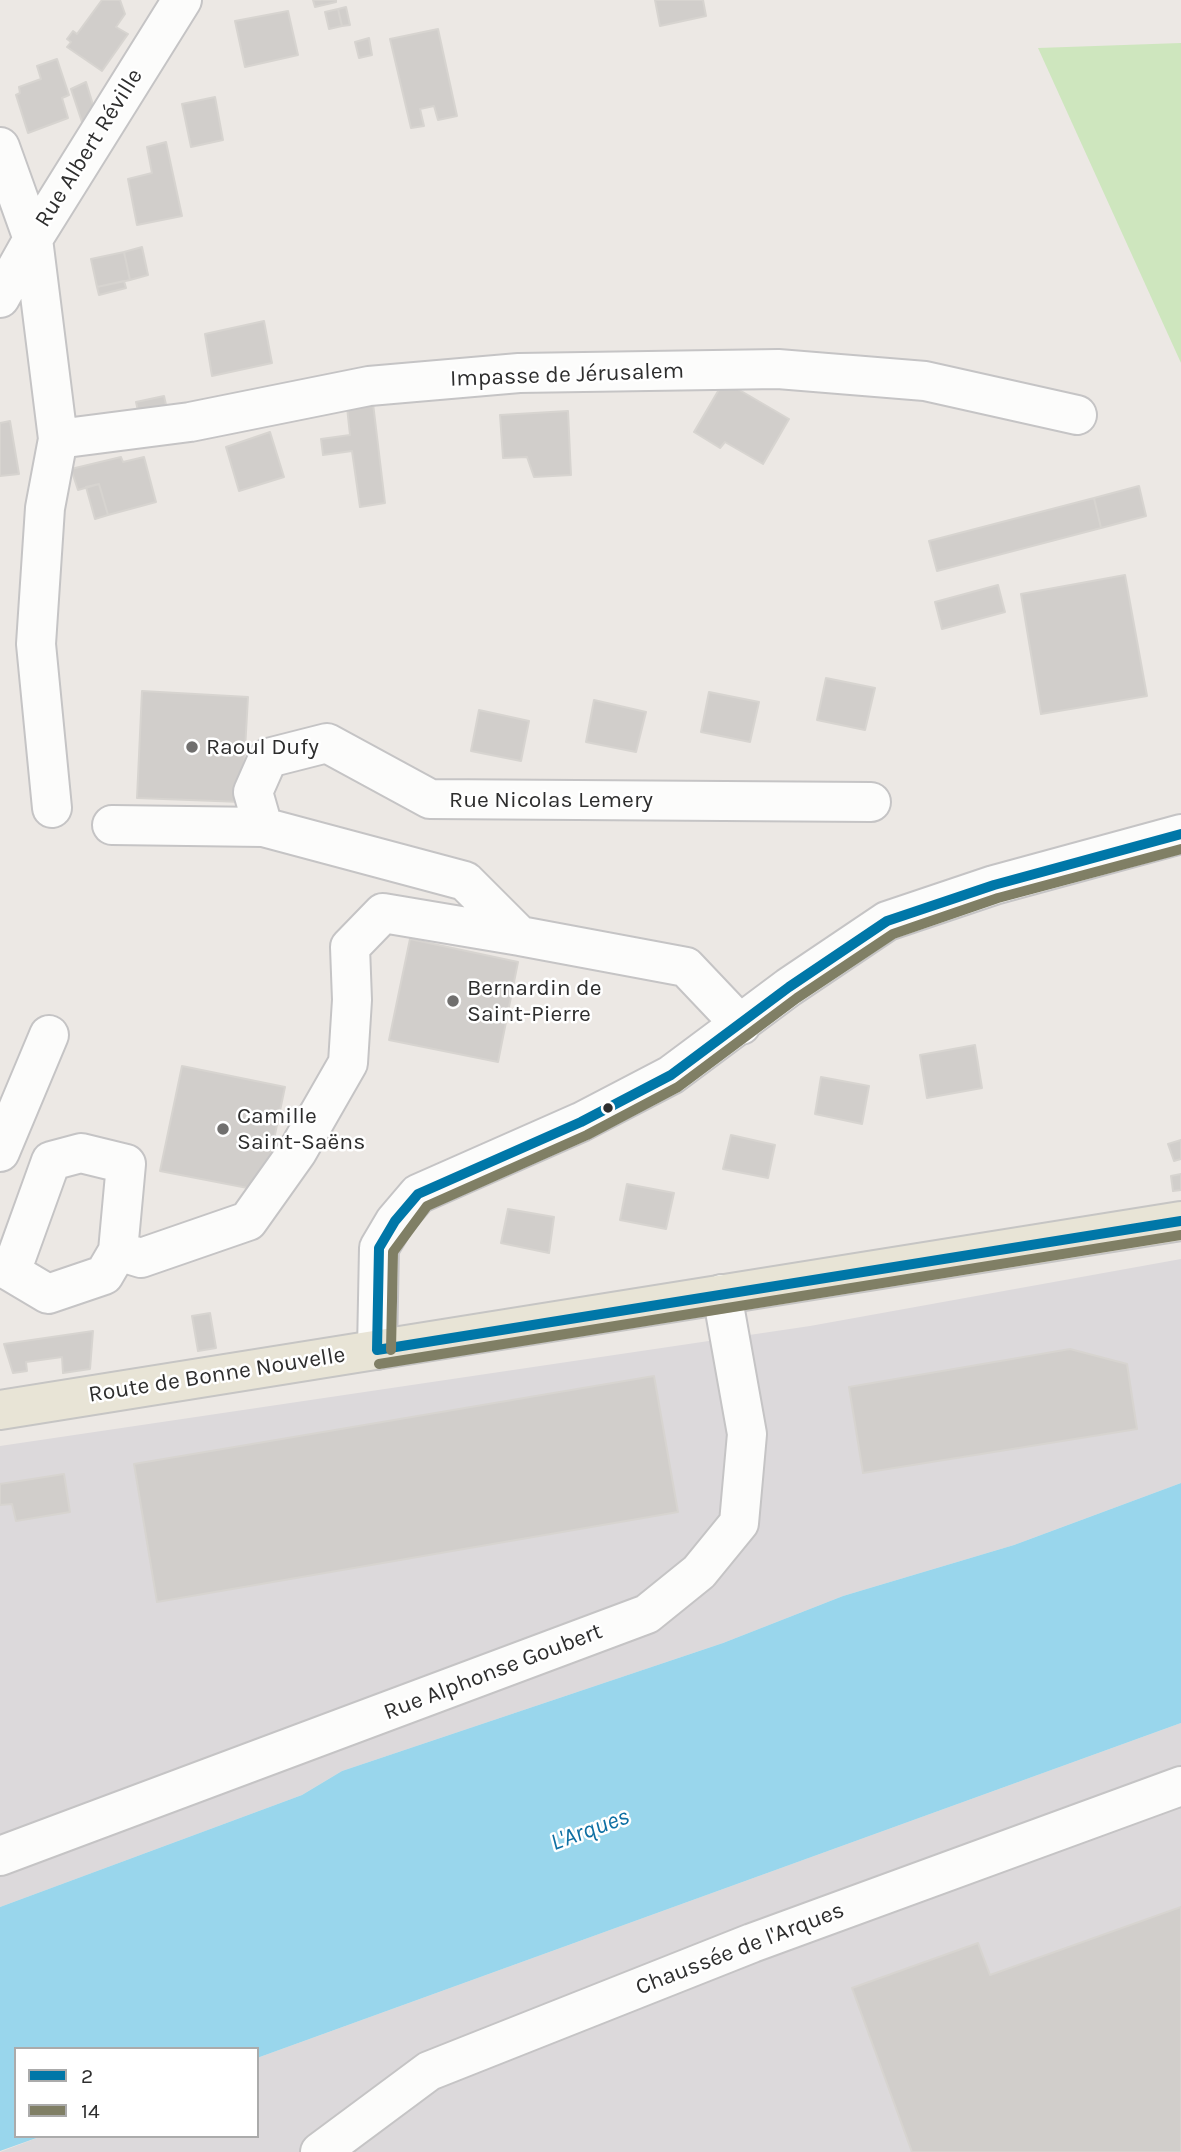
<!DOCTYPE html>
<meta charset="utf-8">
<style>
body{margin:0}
#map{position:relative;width:1181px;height:2152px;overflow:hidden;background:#ece8e4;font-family:Karla,sans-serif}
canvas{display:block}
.legend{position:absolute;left:14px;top:2047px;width:245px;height:91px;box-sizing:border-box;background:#fff;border:2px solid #ababab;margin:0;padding:9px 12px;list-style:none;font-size:21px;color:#2e2e2e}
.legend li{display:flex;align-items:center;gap:14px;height:35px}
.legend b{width:35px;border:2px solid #ababab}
</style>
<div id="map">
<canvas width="1181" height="2152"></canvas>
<ul class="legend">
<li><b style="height:9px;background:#0077a8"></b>2</li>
<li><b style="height:9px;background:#807f65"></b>14</li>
</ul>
</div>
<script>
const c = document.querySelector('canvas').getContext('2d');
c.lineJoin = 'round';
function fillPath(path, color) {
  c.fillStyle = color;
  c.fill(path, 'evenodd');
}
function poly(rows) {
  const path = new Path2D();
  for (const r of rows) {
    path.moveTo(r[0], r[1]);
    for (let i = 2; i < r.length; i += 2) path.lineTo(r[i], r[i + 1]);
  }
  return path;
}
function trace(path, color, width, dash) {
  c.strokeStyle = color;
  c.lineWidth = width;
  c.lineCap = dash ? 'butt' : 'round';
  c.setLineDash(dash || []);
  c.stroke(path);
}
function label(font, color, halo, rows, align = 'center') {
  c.font = font + ' Karla,sans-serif';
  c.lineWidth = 5;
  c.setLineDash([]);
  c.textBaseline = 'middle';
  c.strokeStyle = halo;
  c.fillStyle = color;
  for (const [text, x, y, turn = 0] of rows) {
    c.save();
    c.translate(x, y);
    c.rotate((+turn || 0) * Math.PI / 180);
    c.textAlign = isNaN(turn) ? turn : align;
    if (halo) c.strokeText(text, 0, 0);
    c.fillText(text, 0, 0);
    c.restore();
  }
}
const industrial = poly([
 [1181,1259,1181,1483,1014,1545,843,1596,723,1643,342,1771,302,1795,0,1907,0,1446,810,1326],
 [1181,1723,1181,2152,0,2152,42,2136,257,2136,257,2058]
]);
const green = poly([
 [1181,43,1181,363,1038,48]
]);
const water = poly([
 [1181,1483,1181,1723,257,2058,257,2049,16,2049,16,2136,42,2136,0,2151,0,1907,302,1795,342,1771,723,1643,843,1596,1014,1545]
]);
const building = poly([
 [102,0,120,0,125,14,116,27,128,34,102,71,67,47,71,42,67,39,73,31,77,34,102,0],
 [313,0,336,0,336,2,315,7,313,0],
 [655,0,703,0,706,16,660,26,655,0],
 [346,7,350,25,342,26,338,9,346,7],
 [338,9,342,26,329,29,325,12,338,9],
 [288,11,298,55,245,67,235,21,288,11],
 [438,29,457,116,438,120,434,106,420,109,424,126,411,128,390,39,438,29],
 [369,38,372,55,359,58,355,42,369,38],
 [57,59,69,95,62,98,68,118,28,133,16,95,20,93,19,87,41,79,37,66,57,59],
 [86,82,94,108,83,125,71,89,86,82],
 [215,97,223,140,191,147,182,104,215,97],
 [166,142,182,216,137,225,128,179,152,173,147,147,166,142],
 [142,247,148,275,130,280,124,252,142,247],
 [124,252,130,280,97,287,91,259,124,252],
 [124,281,126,288,99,295,97,287,124,281],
 [264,321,272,363,212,376,205,334,264,321],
 [724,381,789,419,763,464,725,442,720,448,694,432,724,381],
 [372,395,385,503,360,507,352,451,323,455,321,439,350,435,346,398,372,395],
 [164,396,167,409,139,415,136,402,164,396],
 [568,411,571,475,534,477,527,457,503,458,500,415,568,411],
 [10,421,19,474,0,476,0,423,10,421],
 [270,432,284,477,239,491,226,447,270,432],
 [121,457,123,462,144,457,156,502,108,515,99,484,78,490,71,469,121,457],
 [99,484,108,515,95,519,86,487,99,484],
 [1139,486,1146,516,1101,528,1094,498,1139,486],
 [1094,498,1101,528,937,571,929,541,1094,498],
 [1125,575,1147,696,1041,714,1021,594,1125,575],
 [998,585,1005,612,942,629,935,602,998,585],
 [826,678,875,688,865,730,817,720,826,678],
 [142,691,248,697,242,802,137,798,142,691],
 [709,692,759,702,750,742,701,732,709,692],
 [594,700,646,712,636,752,586,742,594,700],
 [479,710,529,721,521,761,471,751,479,710],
 [410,939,518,962,498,1062,389,1040,410,939],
 [975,1045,982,1088,927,1098,920,1055,975,1045],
 [182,1066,285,1087,263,1191,160,1171,182,1066],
 [821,1077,869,1086,862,1124,815,1114,821,1077],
 [731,1135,775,1145,768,1178,723,1169,731,1135],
 [1181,1140,1181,1159,1174,1161,1168,1144,1181,1140],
 [1181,1174,1181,1190,1173,1191,1171,1176,1181,1174],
 [627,1184,674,1193,666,1229,620,1220,627,1184],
 [508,1209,554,1217,549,1253,501,1243,508,1209],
 [210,1313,216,1348,198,1351,192,1316,210,1313],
 [93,1331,90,1369,63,1373,62,1357,26,1362,27,1371,13,1373,4,1344,93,1331],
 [1070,1349,1127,1364,1137,1429,863,1473,849,1387,1070,1349],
 [654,1376,678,1512,157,1602,134,1464,654,1376],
 [64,1474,70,1512,16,1521,12,1504,0,1505,0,1484,64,1474],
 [1181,1907,1181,2152,912,2152,852,1988,978,1943,990,1975,1181,1907]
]);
const minor = poly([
 [0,147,33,239,58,439,45,508,36,644,52,808],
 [0,298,33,239,182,0],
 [58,439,190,422,369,386,519,373,778,369,925,381,1077,415],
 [112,825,263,827],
 [741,1025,686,967,520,936,465,881,263,827,253,792,268,758,327,743,430,799,871,802],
 [0,1152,49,1035],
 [118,1251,104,1275,48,1294,11,1272,51,1161,81,1153,126,1164,118,1251,141,1258,248,1221,297,1152,348,1063,352,1000,350,947,383,913,520,936],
 [377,1350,379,1248,395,1221,418,1194,581,1122,671,1075,789,987,887,921,994,885,1181,834],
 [0,1856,647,1614,699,1572,739,1523,747,1434,722,1294],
 [320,2152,429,2071,752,1943,1181,1786]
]);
const major = poly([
 [0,1410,1181,1221]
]);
const bus1 = poly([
 [377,1350,379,1248,395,1221,418,1194,581,1122,671,1075,789,987,887,921,994,885,1181,834],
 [377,1350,1181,1221]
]);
const bus2 = poly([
 [391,1350,393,1252,427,1206,587,1135,678,1087,797,998,893,934,998,898,1181,849],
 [379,1364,1181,1235]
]);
const markers = [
 [192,747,7,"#706f6e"],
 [453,1001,7,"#706f6e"],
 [608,1108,6,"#2e2e2e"],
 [223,1129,7,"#706f6e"]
];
const streetNames = [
 ["Rue Albert Réville",89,148,-58],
 ["Impasse de Jérusalem",567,375,-2],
 ["Rue Nicolas Lemery",551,800],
 ["Route de Bonne Nouvelle",217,1375,-9],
 ["Rue Alphonse Goubert",493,1672,-21],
 ["Chaussée de l'Arques",740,1949,-21]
];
const poiNames = [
 ["Raoul Dufy",206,747],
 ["Bernardin de",467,988],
 ["Saint-Pierre",467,1014],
 ["Camille",237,1116],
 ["Saint-Saëns",237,1142]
];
const waterNames = [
 ["L'Arques",590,1830,-20]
];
fillPath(industrial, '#dcd9db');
fillPath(green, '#cee6be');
fillPath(water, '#99d6ec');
fillPath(building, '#d1cecb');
trace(building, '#d7d4d0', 2);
trace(minor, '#c5c4c5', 42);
trace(major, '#c6c5c4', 42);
trace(minor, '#fcfcfb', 38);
trace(major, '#e8e4d6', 38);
trace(bus1, '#0077a8', 10);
trace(bus2, '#807f65', 10);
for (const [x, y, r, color] of markers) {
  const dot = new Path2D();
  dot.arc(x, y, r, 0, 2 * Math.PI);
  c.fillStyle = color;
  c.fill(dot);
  trace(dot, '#fff', 2.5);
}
label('23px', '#2e2e2e', '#fff', streetNames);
label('23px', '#2e2e2e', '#fff', poiNames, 'left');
label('italic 24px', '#0d6fa3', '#fff', waterNames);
</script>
